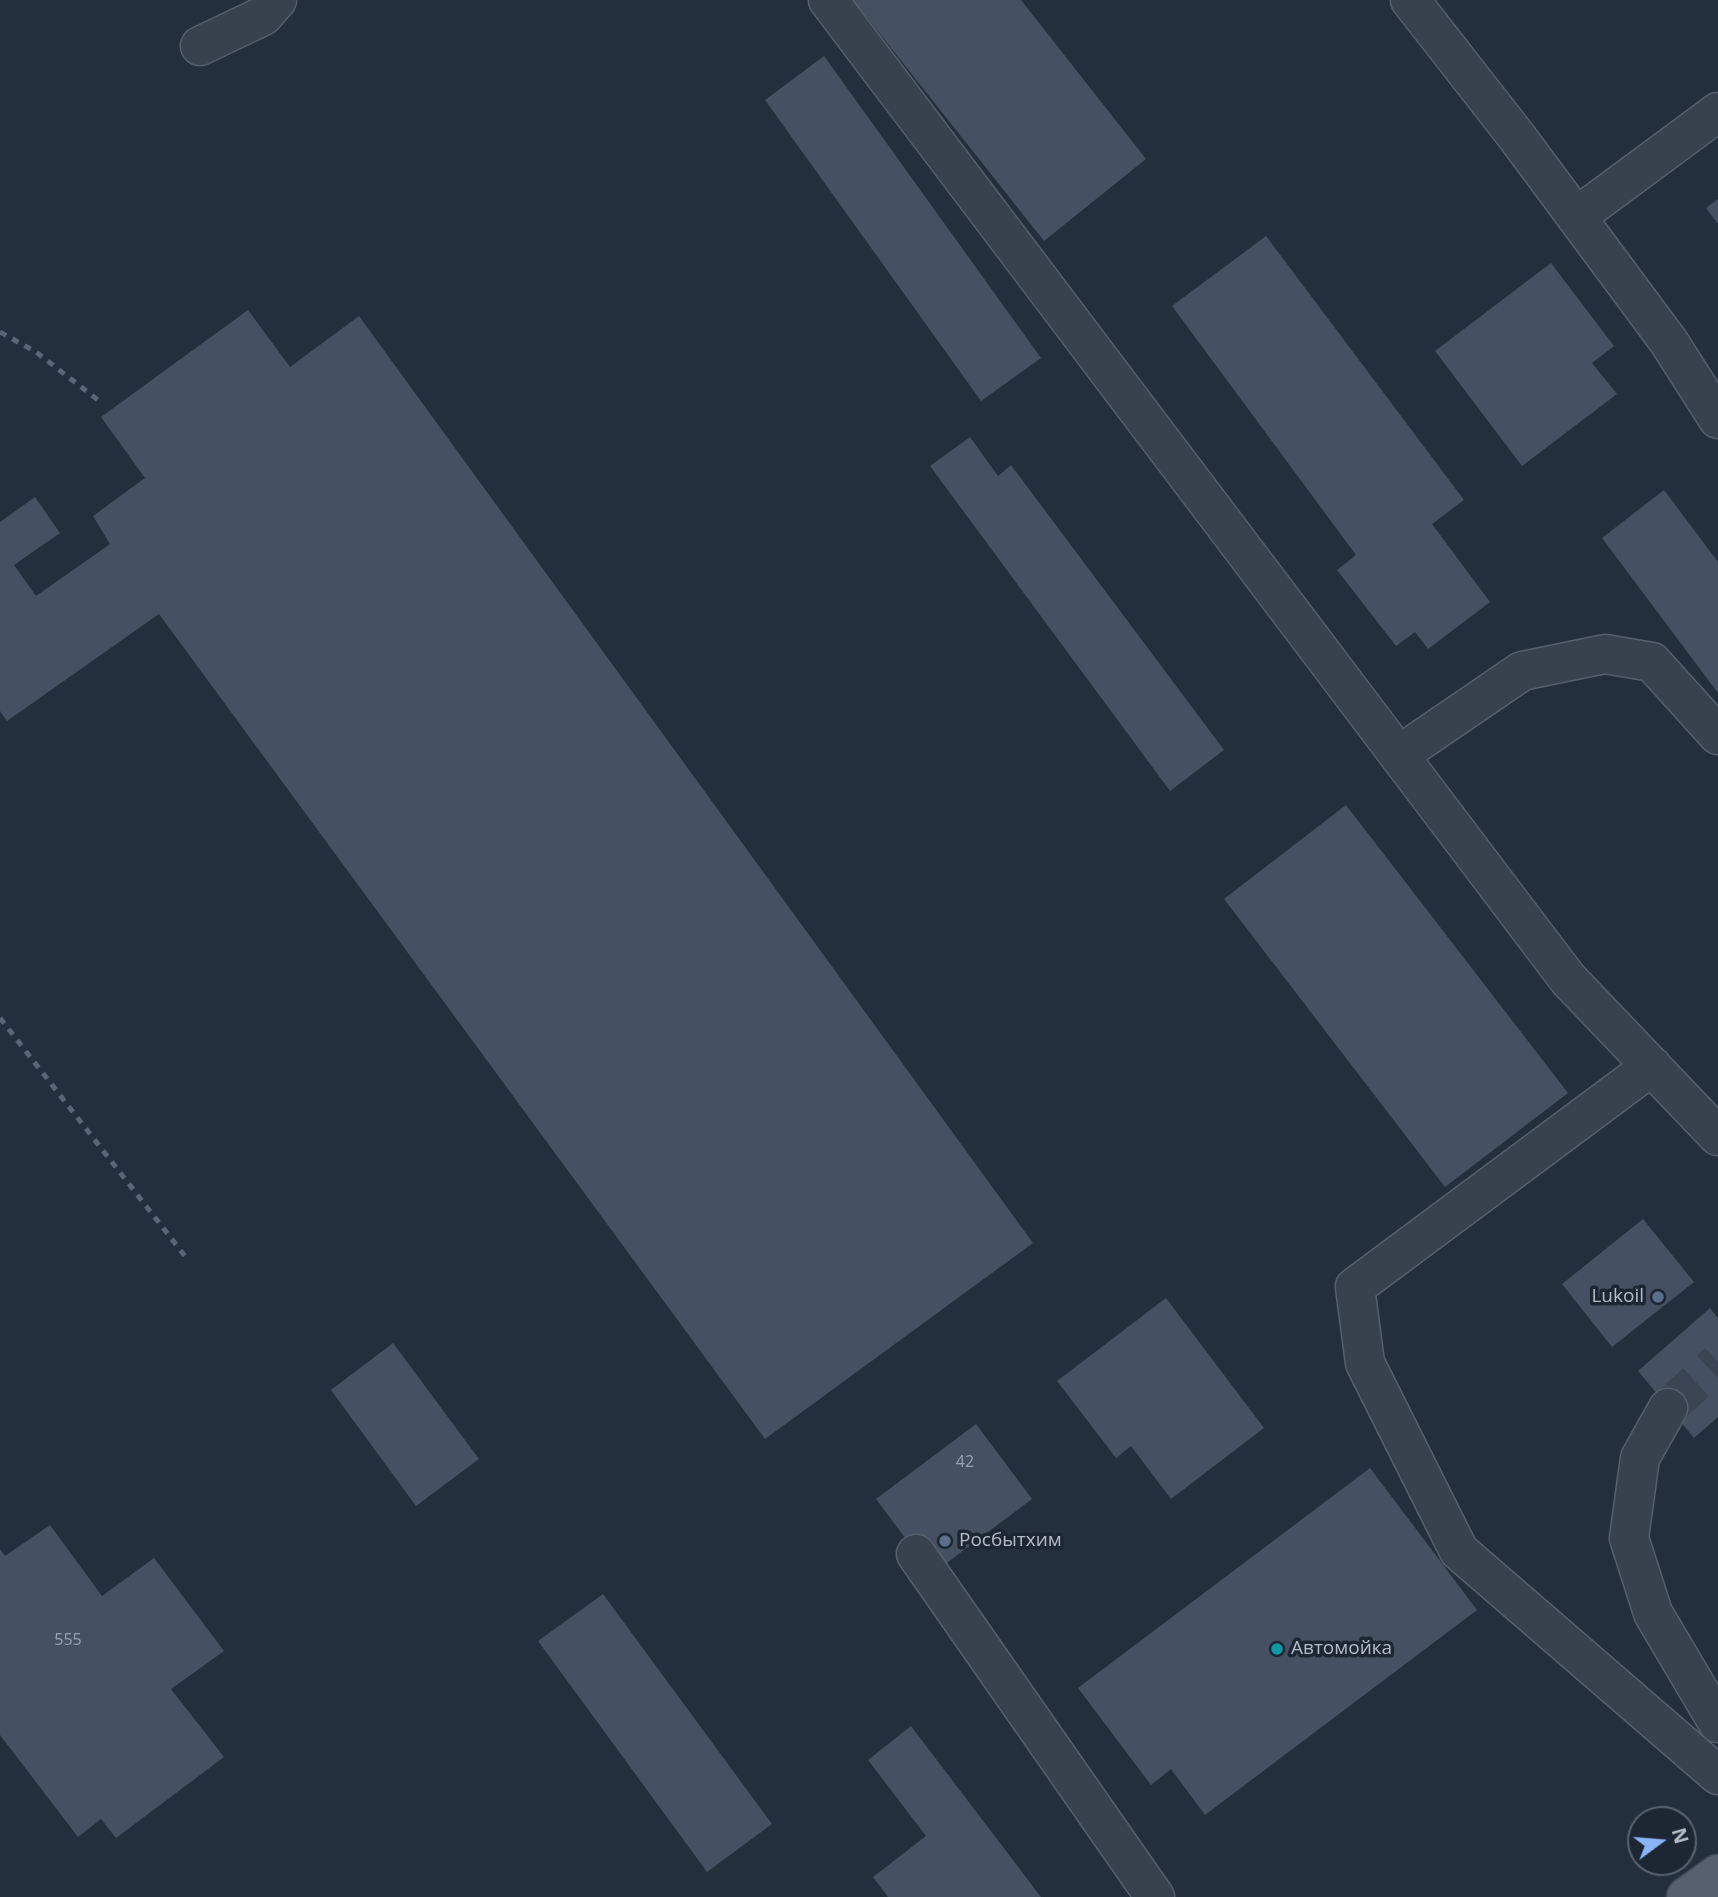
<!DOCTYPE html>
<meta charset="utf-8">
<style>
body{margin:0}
#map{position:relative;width:1718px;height:1897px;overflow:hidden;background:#242f3e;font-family:"Open Sans",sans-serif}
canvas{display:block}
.north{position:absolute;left:1627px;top:1806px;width:70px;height:70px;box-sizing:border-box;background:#1d2633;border:2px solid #59626f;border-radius:50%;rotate:74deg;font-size:19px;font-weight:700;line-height:28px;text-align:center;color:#b4bcc9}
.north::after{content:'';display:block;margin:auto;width:24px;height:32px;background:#8ab4f8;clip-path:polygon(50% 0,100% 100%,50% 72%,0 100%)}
</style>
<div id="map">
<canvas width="1718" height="1897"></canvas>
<div class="north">N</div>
</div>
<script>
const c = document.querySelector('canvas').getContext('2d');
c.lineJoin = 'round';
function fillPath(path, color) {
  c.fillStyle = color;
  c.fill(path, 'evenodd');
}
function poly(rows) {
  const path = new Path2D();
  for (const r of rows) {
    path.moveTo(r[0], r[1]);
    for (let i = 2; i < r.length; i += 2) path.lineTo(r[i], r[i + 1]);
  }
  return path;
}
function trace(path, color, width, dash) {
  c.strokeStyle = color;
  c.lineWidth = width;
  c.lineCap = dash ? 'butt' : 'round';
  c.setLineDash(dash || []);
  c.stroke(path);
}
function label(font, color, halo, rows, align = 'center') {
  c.font = font + ' "Open Sans",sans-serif';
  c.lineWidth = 7;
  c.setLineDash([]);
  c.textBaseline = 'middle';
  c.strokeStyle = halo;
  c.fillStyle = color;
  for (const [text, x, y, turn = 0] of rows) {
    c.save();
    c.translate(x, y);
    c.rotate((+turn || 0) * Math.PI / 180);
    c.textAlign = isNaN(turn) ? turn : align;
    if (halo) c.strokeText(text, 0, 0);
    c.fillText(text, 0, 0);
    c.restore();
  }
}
const building = poly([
 [853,0,1021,0,1146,159,1044,241],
 [824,56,1041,358,981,401,765,100],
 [1718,199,1718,224,1706,208],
 [1266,236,1464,500,1432,524,1490,602,1428,649,1415,632,1396,646,1337,570,1356,555,1172,306],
 [1551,263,1614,346,1592,363,1617,394,1522,466,1435,351],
 [248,310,290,367,359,316,1033,1243,765,1439,159,614,7,721,0,711,0,522,35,497,60,533,14,565,36,596,110,544,93,516,145,478,101,417],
 [970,437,998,476,1011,465,1224,750,1170,791,930,466],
 [1664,490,1718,562,1718,693,1602,538],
 [1346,805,1568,1093,1445,1187,1224,899],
 [1643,1219,1694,1282,1612,1347,1562,1284],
 [1166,1298,1264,1428,1171,1499,1131,1446,1116,1458,1057,1381],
 [1710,1308,1718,1318,1718,1417,1694,1438,1638,1371],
 [393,1343,479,1459,416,1506,331,1390],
 [976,1424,1032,1499,932,1574,876,1499],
 [1370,1468,1477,1610,1205,1815,1171,1769,1151,1785,1078,1688],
 [50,1525,102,1596,154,1558,224,1651,171,1689,224,1757,116,1838,101,1819,78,1837,0,1735,0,1549,5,1556],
 [603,1594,772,1824,707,1872,538,1641],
 [911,1726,1041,1897,888,1897,873,1877,926,1836,868,1760]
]);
const minorTunnel = poly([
 [1668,1408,1718,1362]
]);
const minor = poly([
 [828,0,1568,979,1718,1136],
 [1410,0,1517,137,1669,342,1718,419],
 [200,46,263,16,277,0],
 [1576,217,1718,112],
 [1399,755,1522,671,1605,654,1652,662,1718,735],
 [1652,1066,1355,1287,1365,1363,1459,1551,1718,1775],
 [1668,1408,1640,1458,1629,1538,1653,1613,1718,1723],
 [916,1554,1155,1897]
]);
const major = poly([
 [1686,1897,1718,1874]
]);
const rail = poly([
 [0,332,36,352,98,400],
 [0,1018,188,1260]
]);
const markers = [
 [1658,1297,7,"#5c6f8a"],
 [945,1541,7,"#5c6f8a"],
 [1277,1649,7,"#0f9aa8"]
];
const numberNames = [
 ["42",965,1462],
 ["555",68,1640]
];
const poiNames = [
 ["Lukoil",1644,1297,"right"],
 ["Росбытхим",959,1541],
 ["Автомойка",1291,1649]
];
fillPath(building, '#455162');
trace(minorTunnel, '#3a4453', 38, [38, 19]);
trace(minor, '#565f6c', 41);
trace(major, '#414a57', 41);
trace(minor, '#38414e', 38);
trace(major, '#56606e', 38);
trace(rail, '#5a6575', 5, [7, 7]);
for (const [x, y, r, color] of markers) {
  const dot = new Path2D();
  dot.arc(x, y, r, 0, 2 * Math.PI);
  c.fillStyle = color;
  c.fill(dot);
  trace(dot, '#1d2633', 2.5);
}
label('16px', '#98a1af', null, numberNames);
label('19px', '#b4bcc9', '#1d2633', poiNames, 'left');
</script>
